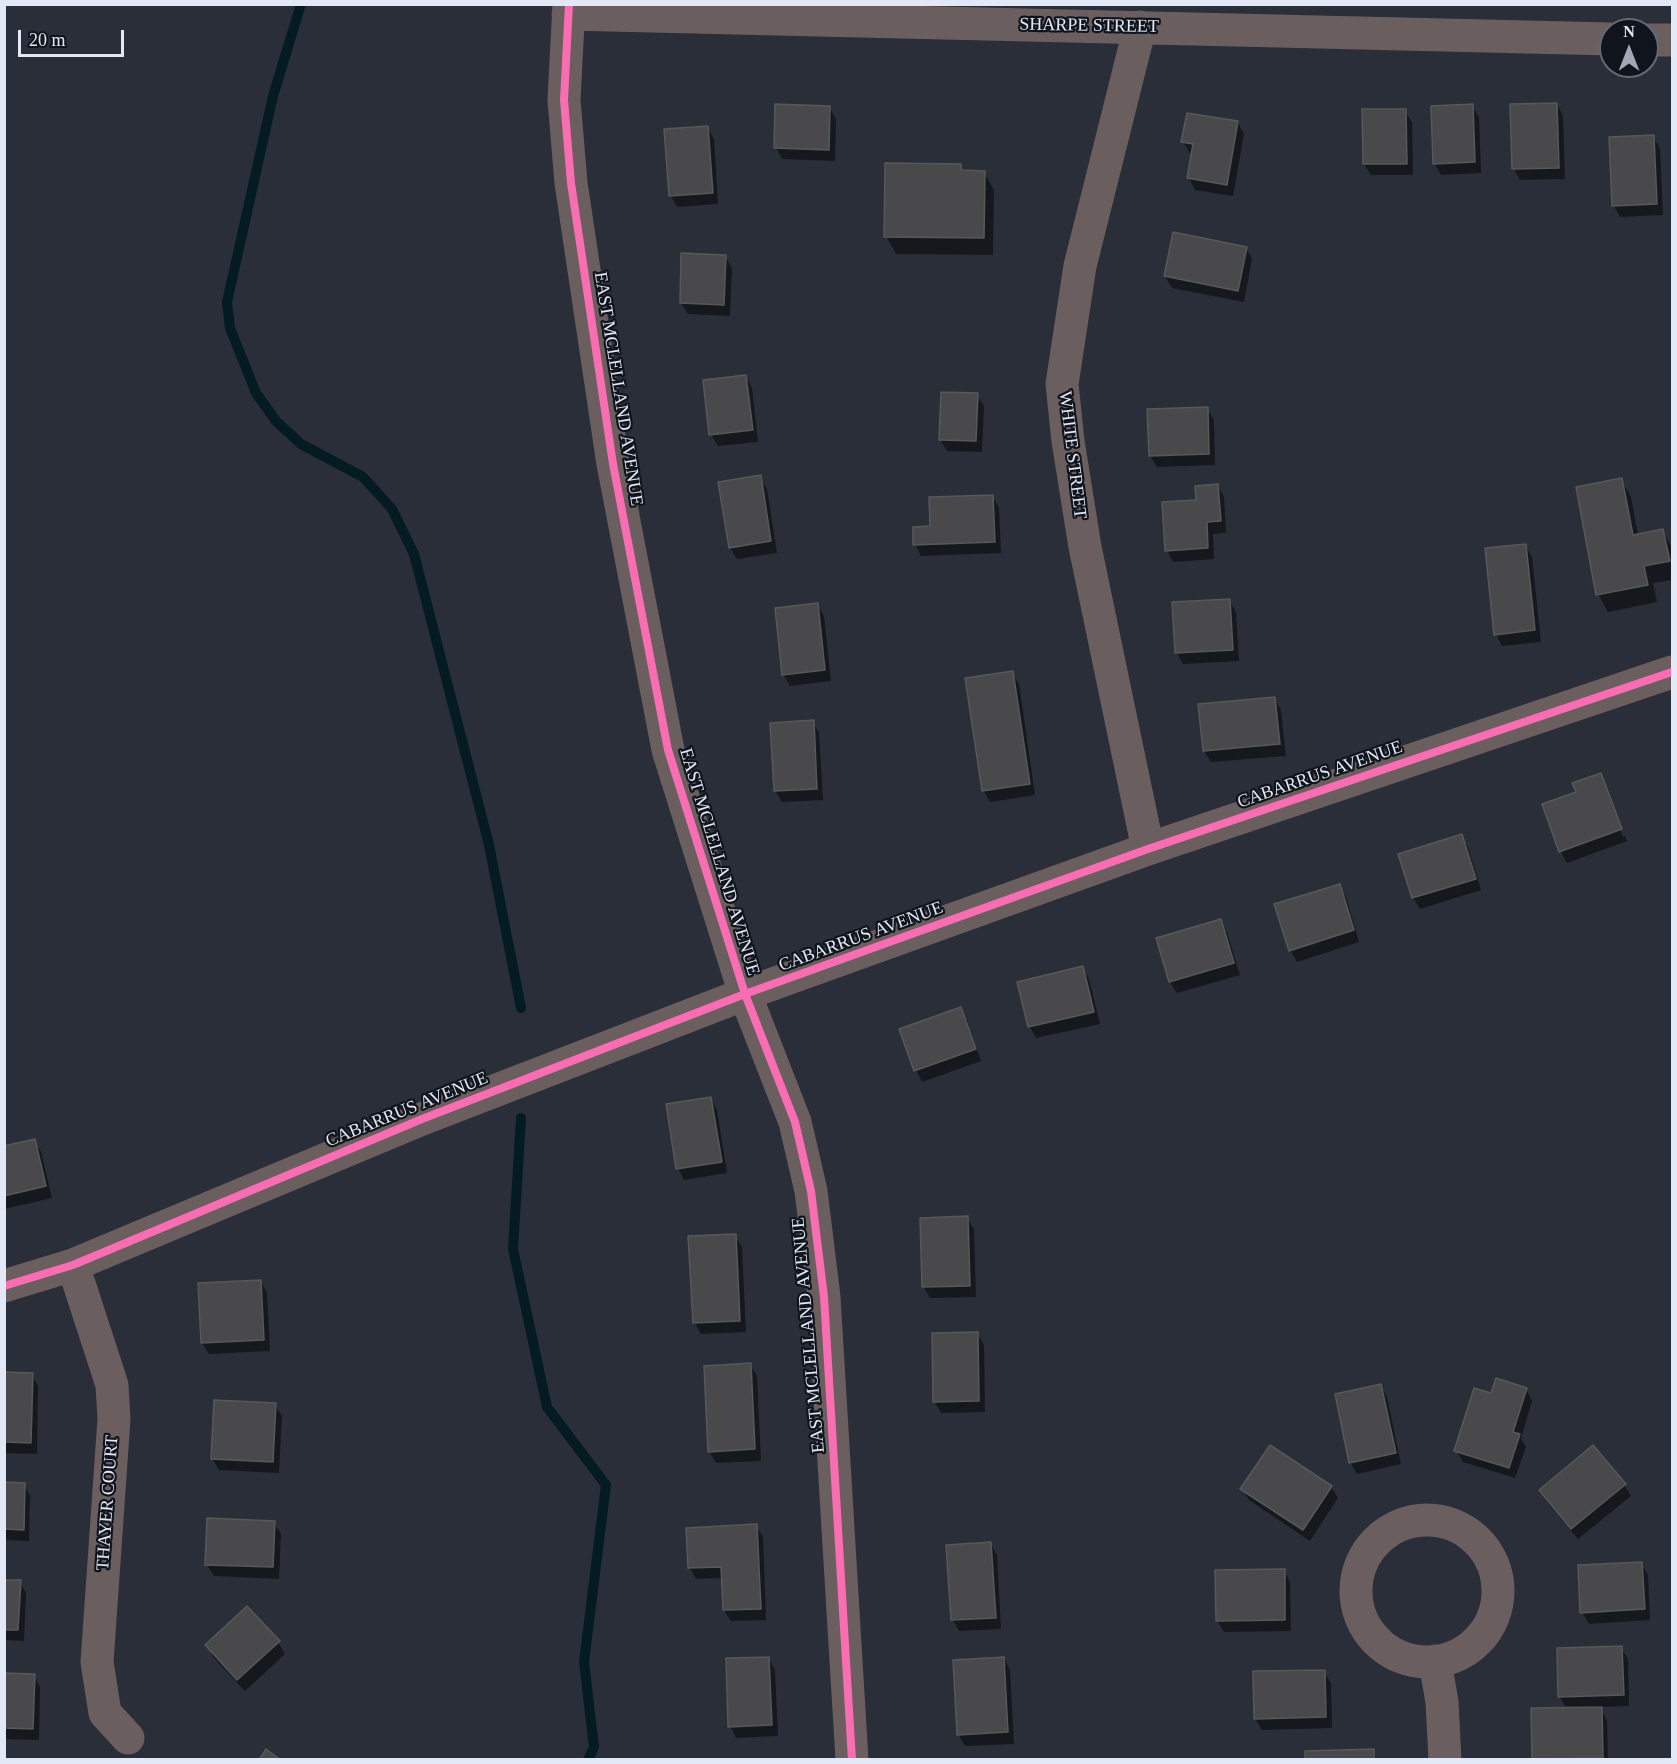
<!DOCTYPE html>
<style>
body{margin:0}
#map{position:relative;width:1677px;height:1764px;overflow:hidden;background:#292e38;font-family:Georgia,serif}
canvas{display:block}
.frame{position:absolute;inset:0;border:6px solid #e2e8f5;pointer-events:none}
.north{position:absolute;left:1599px;top:18px;width:60px;height:60px;box-sizing:border-box;background:#10141c;border:2px solid #646973;border-radius:50%;rotate:0deg;font-size:16px;font-weight:700;line-height:24px;text-align:center;color:#e2e8f5}
.north::after{content:'';display:block;margin:auto;width:21px;height:27px;background:#a1a7b3;clip-path:polygon(50% 0,100% 100%,50% 72%,0 100%)}
.scale{position:absolute;left:18px;top:30px;width:106px;height:27px;box-sizing:border-box;border:3px solid #e2e8f5;border-top:0;padding-left:8px;font-size:18px;line-height:21px;white-space:nowrap;color:#e2e8f5;-webkit-text-stroke:4px #10141c;paint-order:stroke}
</style>
<div id="map">
<canvas width="1677" height="1764"></canvas>
<div class="frame"></div>
<div class="north">N</div>
<div class="scale">20 m</div>
</div>
<script>
const c = document.querySelector('canvas').getContext('2d');
c.lineJoin = 'round';
function fillPath(path, color) {
  c.fillStyle = color;
  c.fill(path, 'evenodd');
}
function poly(rows) {
  const path = new Path2D();
  for (const r of rows) {
    if (r.length === 3) {
      path.moveTo(r[0] + r[2], r[1]);
      path.arc(r[0], r[1], r[2], 0, 2 * Math.PI);
      continue;
    }
    path.moveTo(r[0], r[1]);
    for (let i = 2; i < r.length; i += 2) path.lineTo(r[i], r[i + 1]);
  }
  return path;
}
function trace(path, color, width, dash) {
  c.strokeStyle = color;
  c.lineWidth = width;
  c.lineCap = dash ? 'butt' : 'round';
  c.setLineDash(dash || []);
  c.stroke(path);
}
function label(font, color, halo, rows, align = 'center') {
  c.font = font + ' Georgia,serif';
  c.lineWidth = 4.5;
  c.setLineDash([]);
  c.textBaseline = 'middle';
  c.strokeStyle = halo;
  c.fillStyle = color;
  for (const [text, x, y, turn = 0] of rows) {
    c.save();
    c.translate(x, y);
    c.rotate((+turn || 0) * Math.PI / 180);
    c.textAlign = isNaN(turn) ? turn : align;
    if (halo) c.strokeText(text, 0, 0);
    c.fillText(text, 0, 0);
    c.restore();
  }
}
const shadow = poly([
 [1557,104,1563,116,1565,179,1520,180,1514,169],
 [1472,106,1479,117,1481,173,1441,175,1434,163],
 [829,107,836,119,835,161,782,159,776,148],
 [1405,111,1412,122,1413,175,1371,175,1364,164],
 [1238,123,1244,134,1233,196,1195,190,1189,178,1193,154,1190,153,1183,142],
 [707,127,714,139,718,204,677,207,671,196],
 [1653,137,1660,148,1663,215,1620,217,1614,206],
 [960,166,963,172,984,172,994,190,993,255,896,254,886,236],
 [1246,248,1252,259,1244,302,1172,288,1165,276],
 [725,256,732,268,730,316,688,314,681,303],
 [746,376,752,388,758,442,718,446,711,435],
 [977,395,984,406,982,452,947,451,940,440],
 [1207,409,1214,420,1215,465,1157,467,1150,456],
 [760,477,767,489,777,553,737,559,730,548],
 [1621,480,1631,497,1638,535,1663,531,1672,548,1672,580,1653,583,1657,602,1608,612,1598,594],
 [1218,486,1224,497,1226,533,1213,534,1214,559,1173,562,1167,550,1198,502],
 [993,497,999,508,1001,553,921,556,915,544],
 [1525,545,1532,557,1541,642,1502,646,1496,634],
 [1229,600,1236,612,1239,661,1183,664,1176,652],
 [817,604,824,616,831,681,790,686,783,674],
 [1012,673,1019,684,1035,795,990,802,983,790],
 [1275,699,1281,710,1286,756,1211,762,1204,751,1200,706],
 [813,722,819,733,823,800,782,802,775,791],
 [1600,774,1606,785,1604,785,1623,837,1625,836,1627,841,1567,863,1561,852,1544,805,1578,793],
 [1462,836,1468,847,1481,890,1420,909,1413,898],
 [1339,885,1346,897,1359,942,1297,962,1290,950],
 [1221,921,1227,933,1240,975,1177,993,1170,982],
 [1082,967,1089,979,1100,1024,1036,1038,1030,1027,1019,983],
 [960,1009,967,1020,981,1061,922,1082,916,1070],
 [711,1099,717,1110,727,1173,684,1180,678,1168],
 [34,1141,41,1152,52,1198,4,1209,4,1148],
 [967,1218,974,1229,976,1297,930,1298,923,1286],
 [735,1236,742,1247,746,1332,701,1334,694,1322],
 [261,1282,267,1293,270,1351,209,1354,202,1343],
 [977,1334,984,1345,985,1412,941,1413,934,1401],
 [750,1365,757,1376,761,1461,716,1463,709,1451],
 [4,1374,32,1375,38,1386,37,1454,4,1453],
 [1381,1386,1387,1397,1401,1464,1357,1474,1350,1462],
 [1526,1389,1532,1401,1521,1438,1526,1447,1515,1478,1463,1462,1456,1450,1492,1395],
 [275,1405,282,1416,279,1473,219,1470,212,1458],
 [4,1484,24,1484,30,1496,29,1541,4,1540],
 [1624,1485,1631,1496,1578,1539,1547,1502,1541,1490],
 [1331,1487,1338,1498,1310,1541,1249,1500,1242,1489],
 [274,1523,281,1534,279,1579,214,1576,207,1565],
 [756,1526,763,1537,766,1620,731,1621,724,1610,723,1578,696,1579,690,1568],
 [991,1544,997,1555,1001,1629,959,1631,953,1620],
 [1641,1564,1648,1575,1650,1620,1589,1624,1582,1612],
 [1284,1570,1290,1582,1291,1631,1224,1632,1217,1620],
 [4,1581,20,1582,26,1593,24,1641,4,1640],
 [278,1642,285,1654,245,1691,213,1657,207,1645],
 [1621,1648,1628,1659,1629,1706,1600,1707,1607,1720,1608,1760,1534,1760,1533,1710,1567,1709,1559,1696],
 [1004,1658,1010,1670,1014,1744,965,1746,958,1734],
 [769,1659,775,1670,778,1736,736,1738,730,1726],
 [1324,1672,1331,1683,1332,1728,1262,1730,1255,1719],
 [4,1674,34,1675,40,1687,39,1740,4,1739]
]);
const stream = poly([
 [301,4,273,96,227,302,230,328,256,393,276,421,301,444,363,477,392,509,414,554,489,845,521,1008],
 [521,1118,513,1249,547,1407,606,1485,584,1662,594,1747,588,1760]
]);
const building = poly([
 [1557,103,1559,168,1512,169,1510,104,1557,103],
 [775,104,830,106,829,150,774,148,775,104],
 [1473,104,1475,162,1433,164,1431,106,1473,104],
 [1362,109,1406,109,1407,164,1363,164,1362,109],
 [1187,113,1238,121,1227,185,1187,178,1193,144,1181,142,1187,113],
 [708,126,713,193,669,196,664,129,708,126],
 [1654,135,1657,204,1612,206,1609,137,1654,135],
 [885,163,961,164,961,170,985,171,984,238,884,237,885,163],
 [1173,232,1247,247,1238,291,1164,276,1173,232],
 [681,253,726,255,724,305,680,303,681,253],
 [746,375,753,430,709,435,703,380,746,375],
 [941,392,978,393,976,441,939,440,941,392],
 [1208,407,1209,454,1149,456,1147,409,1208,407],
 [761,475,771,541,729,548,718,482,761,475],
 [1622,478,1633,535,1663,529,1670,561,1644,566,1648,585,1596,595,1576,487,1622,478],
 [1218,484,1221,521,1207,522,1208,548,1165,551,1162,502,1196,500,1195,486,1218,484],
 [993,495,995,542,913,545,913,527,930,526,929,497,993,495],
 [1526,544,1535,630,1494,635,1485,548,1526,544],
 [1230,599,1233,650,1175,653,1172,602,1230,599],
 [818,603,825,670,782,675,775,608,818,603],
 [1013,671,1030,784,982,791,965,678,1013,671],
 [1275,697,1280,744,1203,751,1198,704,1275,697],
 [814,720,817,789,774,791,770,723,814,720],
 [1601,773,1622,829,1559,852,1542,804,1576,792,1572,783,1601,773],
 [1462,834,1476,879,1412,898,1398,854,1462,834],
 [1340,884,1354,930,1289,951,1274,904,1340,884],
 [1221,919,1234,963,1169,982,1156,938,1221,919],
 [1083,966,1094,1012,1028,1027,1017,982,1083,966],
 [961,1007,976,1049,914,1071,899,1029,961,1007],
 [711,1097,722,1162,676,1169,666,1104,711,1097],
 [35,1139,46,1186,4,1196,4,1146,35,1139],
 [968,1216,970,1286,922,1287,920,1218,968,1216],
 [736,1234,740,1321,693,1323,688,1236,736,1234],
 [261,1280,264,1340,201,1343,198,1283,261,1280],
 [978,1332,979,1401,933,1402,932,1333,978,1332],
 [751,1363,755,1449,708,1452,704,1366,751,1363],
 [4,1372,33,1373,31,1443,4,1442,4,1372],
 [1496,1378,1527,1388,1513,1432,1520,1434,1509,1468,1454,1451,1474,1388,1491,1393,1496,1378],
 [1381,1384,1396,1453,1349,1463,1335,1394,1381,1384],
 [214,1400,276,1403,273,1462,211,1459,214,1400],
 [1270,1445,1332,1486,1303,1530,1240,1489,1270,1445],
 [1593,1445,1626,1484,1571,1529,1539,1490,1593,1445],
 [4,1482,25,1483,24,1530,4,1529,4,1482],
 [207,1518,275,1521,273,1567,205,1565,207,1518],
 [757,1524,761,1609,723,1610,721,1567,688,1568,686,1528,757,1524],
 [991,1542,996,1618,951,1620,946,1545,991,1542],
 [1642,1562,1645,1609,1580,1613,1578,1565,1642,1562],
 [1285,1569,1285,1620,1216,1621,1215,1570,1285,1569],
 [4,1580,21,1580,18,1630,4,1630,4,1580],
 [247,1606,280,1641,237,1680,205,1645,247,1606],
 [1622,1646,1624,1695,1558,1697,1557,1648,1622,1646],
 [769,1657,772,1725,728,1727,726,1658,769,1657],
 [1004,1657,1008,1732,957,1735,953,1660,1004,1657],
 [1325,1670,1326,1717,1254,1719,1253,1671,1325,1670],
 [4,1673,35,1674,33,1729,4,1728,4,1673],
 [1602,1707,1603,1758,1532,1759,1531,1708,1602,1707],
 [266,1749,281,1760,259,1760,266,1749],
 [1374,1749,1374,1760,1305,1760,1305,1751,1374,1749]
]);
const minor = poly([
 [569,4,564,100,571,183,613,464,668,750,745,994,795,1122,811,1191,824,1297,852,1760],
 [568,14,1611,39],
 [1140,27,1080,266,1062,384,1068,441,1085,547,1148,849],
 [1647,40,1672,40],
 [73,1265,112,1385,114,1419,97,1662,105,1713,128,1738],
 [4,1286,73,1265,422,1119,745,994,1148,849,1672,672],
 [1427,1591,71],
 [1435,1661,1442,1702,1445,1760]
]);
const cycleway = poly([
 [569,4,564,100,571,183,613,464,668,750,745,994,795,1122,811,1191,824,1297,852,1760],
 [4,1286,73,1265,422,1119,745,994,1148,849,1672,672]
]);
const streetNames = [
 ["SHARPE STREET",1089,26,1],
 ["EAST MCLELLAND AVENUE",618,389,81],
 ["WHITE STREET",1072,455,83],
 ["CABARRUS AVENUE",1320,775,-19],
 ["EAST MCLELLAND AVENUE",719,862,73],
 ["CABARRUS AVENUE",861,937,-20],
 ["CABARRUS AVENUE",407,1110,-22],
 ["EAST MCLELLAND AVENUE",809,1335,-95],
 ["THAYER COURT",108,1503,-86]
];
fillPath(shadow, '#0007');
trace(stream, '#051b22', 10);
fillPath(building, '#49494b');
trace(building, '#575858', 1.5);
trace(minor, '#6a5e5f', 33);
trace(cycleway, '#f96db3', 8);
label('18px', '#e2e8f5', '#10141c', streetNames);
</script>
